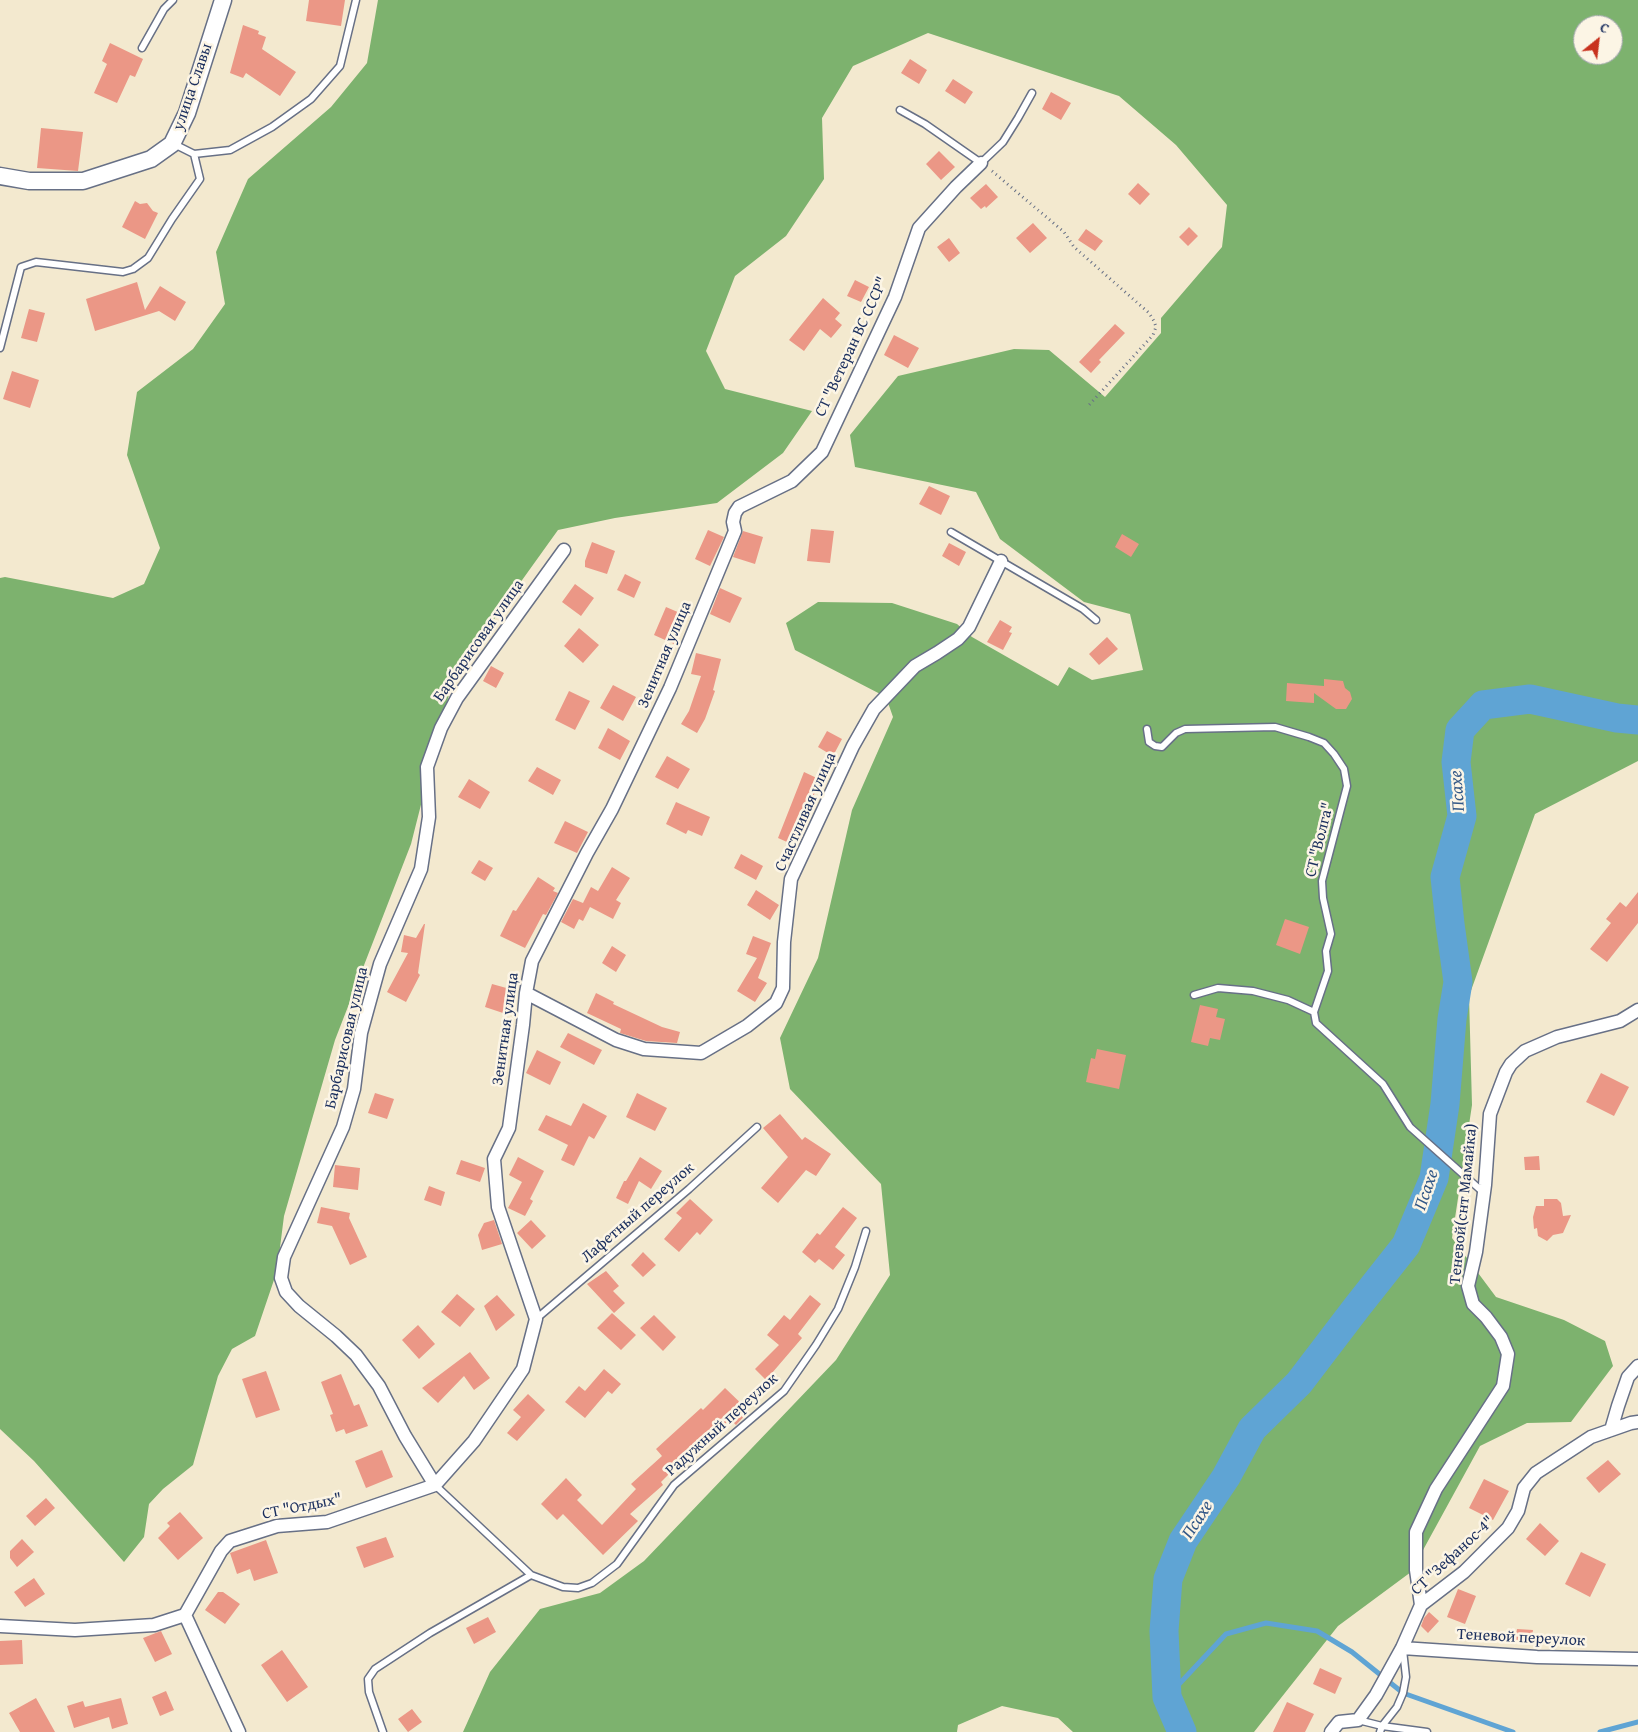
<!DOCTYPE html>
<meta charset="utf-8">
<style>
body{margin:0}
#map{position:relative;width:1638px;height:1732px;overflow:hidden;background:#f3e9cf;font-family:"Gentium Book Plus",serif}
canvas{display:block}
.north{position:absolute;left:1573px;top:15px;width:50px;height:50px;box-sizing:border-box;background:#fcf5e5;border:1px solid #a2a6af;border-radius:50%;rotate:29deg;font-size:14px;font-weight:700;line-height:20px;text-align:center;color:#1b2f5e}
.north::after{content:'';display:block;margin:auto;width:18px;height:22px;background:#c8321e;clip-path:polygon(50% 0,100% 100%,50% 72%,0 100%)}
</style>
<div id="map">
<canvas width="1638" height="1732"></canvas>
<div class="north">С</div>
</div>
<script>
const c = document.querySelector('canvas').getContext('2d');
c.lineJoin = 'round';
function fillPath(path, color) {
  c.fillStyle = color;
  c.fill(path, 'evenodd');
}
function poly(rows) {
  const path = new Path2D();
  for (const r of rows) {
    path.moveTo(r[0], r[1]);
    for (let i = 2; i < r.length; i += 2) path.lineTo(r[i], r[i + 1]);
  }
  return path;
}
function trace(path, color, width, dash) {
  c.strokeStyle = color;
  c.lineWidth = width;
  c.lineCap = dash ? 'butt' : 'round';
  c.setLineDash(dash || []);
  c.stroke(path);
}
function label(font, color, halo, rows, align = 'center') {
  c.font = font + ' "Gentium Book Plus",serif';
  c.lineWidth = 5;
  c.setLineDash([]);
  c.textBaseline = 'middle';
  c.strokeStyle = halo;
  c.fillStyle = color;
  for (const [text, x, y, turn = 0] of rows) {
    c.save();
    c.translate(x, y);
    c.rotate((+turn || 0) * Math.PI / 180);
    c.textAlign = isNaN(turn) ? turn : align;
    if (halo) c.strokeText(text, 0, 0);
    c.fillText(text, 0, 0);
    c.restore();
  }
}
const forest = poly([
 [378,0,1638,0,1638,761,1535,814,1469,996,1472,1105,1452,1238,1496,1297,1564,1320,1605,1341,1613,1366,1571,1422,1527,1423,1480,1446,1411,1572,1338,1626,1254,1732,1073,1732,1058,1718,1002,1706,958,1725,957,1732,463,1732,490,1672,540,1609,600,1593,644,1561,836,1360,890,1275,881,1184,790,1089,780,1038,818,958,852,810,893,717,886,697,795,650,786,623,818,602,892,603,957,624,972,637,1058,686,1069,667,1092,680,1143,670,1130,614,1084,602,1000,539,976,492,855,467,850,435,898,376,1014,349,1049,350,1105,397,1161,333,1161,318,1222,247,1227,205,1176,145,1119,96,928,33,853,66,822,118,824,179,786,236,735,276,706,351,725,389,812,411,783,453,717,503,615,518,558,530,454,675,411,844,335,1040,284,1216,277,1271,255,1336,232,1349,218,1376,193,1465,163,1489,149,1504,144,1537,124,1562,34,1461,0,1429,0,578,5,577,113,598,144,584,160,548,127,455,137,392,193,349,225,304,216,252,248,179,331,107,367,63],
 [1583,25,1613,25,1613,55,1583,55]
]);
const stream = poly([
 [1167,1697,1226,1634,1266,1623,1317,1631,1352,1652,1403,1693,1513,1732],
 [1600,1732,1638,1722]
]);
const river = poly([
 [1182,1732,1167,1697,1164,1631,1168,1579,1183,1541,1226,1477,1252,1429,1299,1383,1357,1307,1406,1245,1434,1178,1445,1104,1452,1019,1458,982,1450,924,1445,877,1462,816,1456,762,1460,730,1483,705,1530,699,1617,718,1638,720]
]);
const building = poly([
 [309,0,345,0,341,26,306,21],
 [243,25,259,31,258,34,266,37,262,49,296,72,280,96,246,73,243,78,230,73],
 [110,43,143,59,135,77,130,75,117,103,94,93,107,64,102,61],
 [910,59,927,70,919,84,901,73],
 [953,79,973,92,965,104,945,91],
 [1051,92,1071,103,1061,120,1042,109],
 [41,128,83,132,78,171,37,168],
 [939,151,955,167,941,180,926,164],
 [1138,183,1150,194,1140,205,1128,194],
 [986,184,998,197,986,208,985,206,981,209,970,198],
 [135,201,140,204,147,203,153,211,158,213,145,239,122,227],
 [1033,223,1047,238,1030,253,1016,238],
 [1189,227,1198,236,1188,246,1179,237],
 [1086,229,1103,241,1095,251,1078,240],
 [949,238,960,253,949,262,937,247],
 [855,280,869,287,861,302,847,296],
 [137,282,145,310,160,286,186,302,175,321,159,311,95,331,86,299],
 [823,298,840,313,835,319,842,325,831,338,820,329,804,351,789,340],
 [29,309,45,313,37,342,21,338],
 [1115,324,1125,333,1099,360,1101,362,1091,373,1079,362],
 [894,335,919,348,908,368,884,355],
 [12,371,39,380,30,408,3,399],
 [929,486,950,496,941,515,919,504],
 [811,529,834,531,830,563,807,561],
 [708,530,724,537,710,566,695,559],
 [743,531,763,537,755,564,733,557],
 [1122,534,1139,544,1131,557,1115,547],
 [592,542,615,551,607,574,585,567,585,561],
 [949,543,966,552,959,566,942,556],
 [625,574,641,582,634,598,617,590],
 [575,584,594,598,581,616,562,602],
 [720,588,742,598,730,623,710,614],
 [666,607,687,616,674,644,654,635],
 [1000,620,1012,627,1009,632,1012,633,1003,650,987,642],
 [579,628,599,645,583,663,564,646],
 [1107,637,1118,649,1099,665,1089,654],
 [696,653,721,659,713,690,715,691,705,719,697,733,681,724,689,711,701,676,691,674],
 [491,666,504,673,496,688,483,681],
 [1324,679,1343,681,1345,688,1350,692,1352,699,1346,709,1336,709,1314,693,1314,703,1286,701,1287,683,1324,686],
 [613,685,636,697,623,721,600,708],
 [569,691,590,701,575,730,555,720],
 [608,728,630,741,620,760,598,748],
 [827,731,842,739,833,756,818,747],
 [667,756,690,769,678,789,655,777],
 [537,767,561,780,553,795,528,781],
 [804,772,821,780,801,822,806,824,796,846,778,838],
 [469,779,490,792,480,809,458,797],
 [676,802,710,817,702,836,688,830,686,834,666,824],
 [565,821,588,832,577,853,554,843],
 [741,854,763,866,756,880,734,868],
 [479,860,493,868,485,881,471,873],
 [612,867,630,878,616,900,621,903,613,919,590,907,583,921,579,919,574,929,561,922,573,899,583,903,591,887,598,891],
 [538,877,555,888,553,891,558,893,546,915,543,914,525,948,500,936,513,910,516,911],
 [756,890,779,905,770,920,747,905],
 [1638,892,1638,923,1607,962,1590,949,1611,923,1606,919,1620,902,1626,907],
 [1285,919,1309,927,1300,954,1276,945],
 [424,924,425,924,418,973,420,975,406,1002,387,992,408,953,401,952,404,935,416,938],
 [753,936,771,943,758,978,767,983,755,1002,737,991,757,958,746,954],
 [612,946,626,955,616,972,602,963],
 [492,984,510,989,503,1013,485,1007],
 [596,993,614,1002,613,1004,662,1027,680,1032,677,1043,646,1041,620,1033,621,1029,587,1013],
 [1200,1005,1218,1009,1216,1017,1225,1019,1220,1040,1210,1038,1208,1046,1191,1042],
 [568,1033,602,1050,594,1065,560,1047],
 [1097,1049,1126,1055,1119,1089,1086,1082,1091,1058,1095,1059],
 [537,1050,561,1062,550,1085,526,1073],
 [1601,1073,1629,1087,1614,1116,1586,1102],
 [375,1093,394,1099,387,1119,368,1113],
 [637,1093,667,1108,655,1131,626,1117],
 [583,1103,607,1116,594,1139,589,1136,574,1166,561,1160,568,1145,538,1130,546,1115,571,1126],
 [780,1114,802,1140,805,1137,831,1154,816,1176,806,1170,778,1203,761,1188,788,1157,763,1128],
 [1539,1156,1540,1170,1525,1170,1524,1157],
 [518,1157,544,1171,530,1199,533,1201,525,1216,508,1208,522,1182,509,1175],
 [640,1157,662,1171,651,1189,639,1181,628,1204,616,1198,624,1181,626,1181],
 [461,1160,485,1168,480,1182,456,1174],
 [335,1165,360,1168,358,1190,333,1187],
 [429,1186,445,1192,441,1206,424,1200],
 [690,1199,713,1220,700,1235,697,1232,679,1252,664,1239,682,1218,676,1213],
 [1544,1199,1557,1199,1561,1203,1563,1216,1571,1215,1563,1233,1553,1235,1547,1241,1538,1236,1537,1228,1534,1229,1533,1217,1536,1206,1544,1206],
 [321,1207,350,1213,349,1218,367,1257,350,1265,332,1226,317,1223],
 [843,1207,857,1218,835,1247,845,1255,833,1270,819,1259,815,1263,802,1252,817,1233,820,1235],
 [494,1220,502,1244,482,1250,478,1235,484,1223],
 [531,1220,546,1236,532,1249,517,1233],
 [643,1252,656,1265,643,1277,631,1265],
 [606,1271,619,1286,613,1291,625,1303,614,1313,587,1284],
 [457,1294,475,1309,460,1327,441,1312],
 [497,1295,515,1315,496,1331,484,1306],
 [810,1295,821,1304,798,1334,802,1338,766,1380,755,1369,779,1345,767,1335,784,1315,790,1320],
 [612,1313,636,1335,621,1350,597,1328],
 [654,1315,676,1337,663,1351,640,1328],
 [418,1325,435,1344,419,1359,402,1340],
 [470,1352,490,1378,474,1390,464,1376,438,1403,422,1388],
 [604,1369,621,1384,612,1394,608,1391,585,1418,565,1402,579,1386,585,1391],
 [266,1371,280,1410,256,1418,242,1379],
 [341,1374,354,1406,359,1404,368,1426,346,1434,344,1429,336,1432,330,1415,333,1414,321,1382],
 [725,1388,749,1411,736,1425,730,1419,702,1446,700,1443,661,1482,663,1485,630,1514,638,1521,603,1555,563,1514,557,1520,541,1504,566,1478,582,1495,577,1500,602,1525,636,1489,631,1484,662,1456,656,1449,701,1408,703,1410],
 [528,1394,545,1410,517,1441,507,1433,521,1417,513,1410],
 [382,1450,393,1477,366,1488,355,1461],
 [1608,1460,1621,1474,1599,1493,1586,1478],
 [1484,1479,1509,1491,1493,1520,1469,1508],
 [46,1498,55,1508,35,1526,26,1516],
 [180,1512,203,1538,178,1560,158,1538,170,1526,167,1523],
 [1540,1523,1559,1541,1545,1556,1526,1539],
 [386,1537,394,1557,364,1568,356,1547],
 [22,1539,34,1552,17,1567,10,1558,10,1551],
 [266,1540,278,1573,254,1581,250,1569,237,1574,230,1553],
 [1581,1552,1606,1564,1590,1597,1565,1584],
 [34,1578,45,1594,25,1607,14,1592],
 [1458,1589,1476,1596,1465,1624,1447,1617],
 [218,1592,223,1592,240,1604,225,1624,205,1610],
 [1429,1612,1439,1621,1428,1633,1421,1626,1424,1618],
 [488,1617,496,1632,474,1644,466,1628],
 [1517,1629,1533,1630,1531,1644,1515,1642],
 [161,1631,172,1654,155,1662,143,1638],
 [22,1640,23,1664,0,1665,0,1641],
 [282,1650,308,1687,287,1702,261,1665],
 [1320,1668,1342,1678,1335,1694,1313,1684],
 [166,1691,174,1710,160,1716,152,1697],
 [36,1698,55,1732,20,1732,9,1713],
 [121,1698,128,1724,112,1729,109,1717,74,1728,67,1706,83,1701,85,1707],
 [1287,1702,1314,1714,1305,1732,1273,1732],
 [412,1709,422,1722,408,1732,398,1719]
]);
const path = poly([
 [992,171,1064,232,1074,247,1149,313,1154,321,1156,327,1153,335,1089,405]
]);
const service = poly([
 [142,48,164,9,173,0],
 [900,110,925,124,981,163,1003,142,1018,118,1032,93],
 [194,154,230,150,272,127,311,99,340,66,356,0],
 [0,348,21,267,36,262,123,272,133,269,148,258,172,219,200,179,194,154,174,144],
 [951,532,1083,609,1096,620],
 [1147,729,1149,742,1155,746,1162,747,1176,733,1185,729,1275,727,1309,737,1324,743,1334,754,1344,769,1347,786,1322,881,1323,898,1331,934,1326,951,1328,971,1314,1012,1316,1023,1383,1084,1410,1127,1484,1193],
 [1194,995,1218,988,1253,991,1288,1000,1314,1012],
 [536,1319,689,1189,757,1127],
 [435,1485,531,1575,563,1587,578,1588,592,1583,617,1564,674,1485,784,1391,816,1345,838,1309,855,1267,866,1231],
 [1358,1720,1382,1726,1427,1732],
 [383,1732,369,1692,368,1679,375,1669,430,1633,531,1575],
 [1380,1732,1382,1726,1397,1707,1403,1693,1406,1677,1403,1650]
]);
const minor = poly([
 [526,993,616,1040,644,1049,701,1053,747,1026,776,1003,783,988,784,942,791,879,853,746,874,709,915,666,937,653,958,639,969,627,1001,561],
 [1611,1430,1618,1406,1628,1377,1638,1366],
 [435,1485,405,1436,379,1386,356,1355,336,1336,299,1306,286,1292,281,1278,284,1257,343,1127,354,1089,361,1033,380,964,421,869,429,817,427,767,441,728,457,698,564,550],
 [1421,1605,1416,1570,1416,1532,1436,1489,1503,1386,1508,1354,1501,1337,1486,1317,1473,1304,1468,1286,1476,1252,1485,1185,1490,1114,1506,1072,1511,1064,1525,1051,1557,1037,1620,1021,1638,1010],
 [185,1615,221,1551,230,1541,277,1526,327,1522,435,1485,474,1441,523,1369,536,1319,498,1207,494,1159,509,1128,523,1025,526,993,532,961,587,853,612,809,670,688,735,531,733,522,735,513,739,507,792,481,822,452,895,297,919,228,956,187,981,163],
 [185,1615,239,1732],
 [0,1626,75,1630,154,1625,185,1615],
 [1402,1648,1537,1657,1638,1659],
 [1331,1732,1339,1722,1358,1720,1376,1695,1402,1648,1421,1605,1464,1572,1508,1528,1518,1511,1524,1488,1536,1473,1591,1437,1631,1423,1638,1422]
]);
const tertiary = poly([
 [0,176,29,181,83,181,151,159,172,144,187,113,223,0]
]);
const streetNames = [
 ["улица Славы",193,87,-71],
 ["СТ \"Ветеран ВС СССР\"",852,347,-65],
 ["Барбарисовая улица",479,641,-55],
 ["Зенитная улица",665,655,-67],
 ["Счастливая улица",806,812,-66],
 ["СТ \"Волга\"",1320,840,-76],
 ["Зенитная улица",506,1029,-82],
 ["Барбарисовая улица",347,1038,-77],
 ["Теневой(снт Мамайка)",1464,1204,-84],
 ["Лафетный переулок",638,1213,-41],
 ["Радужный переулок",722,1425,-42],
 ["СТ \"Отдых\"",302,1507,-11],
 ["СТ \"Зефанос-4\"",1453,1556,-43],
 ["Теневой переулок",1521,1638,3]
];
const waterNames = [
 ["Псахе",1458,791,-94],
 ["Псахе",1427,1190,-71],
 ["Псахе",1198,1520,-57]
];
fillPath(forest, '#7db26e');
trace(stream, '#5fa4d4', 5);
trace(river, '#5fa4d4', 29);
fillPath(building, '#eb9786');
trace(service, '#677086', 9);
trace(minor, '#677086', 15);
trace(tertiary, '#677086', 19);
trace(path, '#677086', 3, [1, 4]);
trace(service, '#fff', 6);
trace(minor, '#fff', 12);
trace(tertiary, '#fff', 16);
label('16px', '#1b2f5e', '#fcf5e5', streetNames);
label('italic 18px', '#335887', '#fcf5e5', waterNames);
</script>
